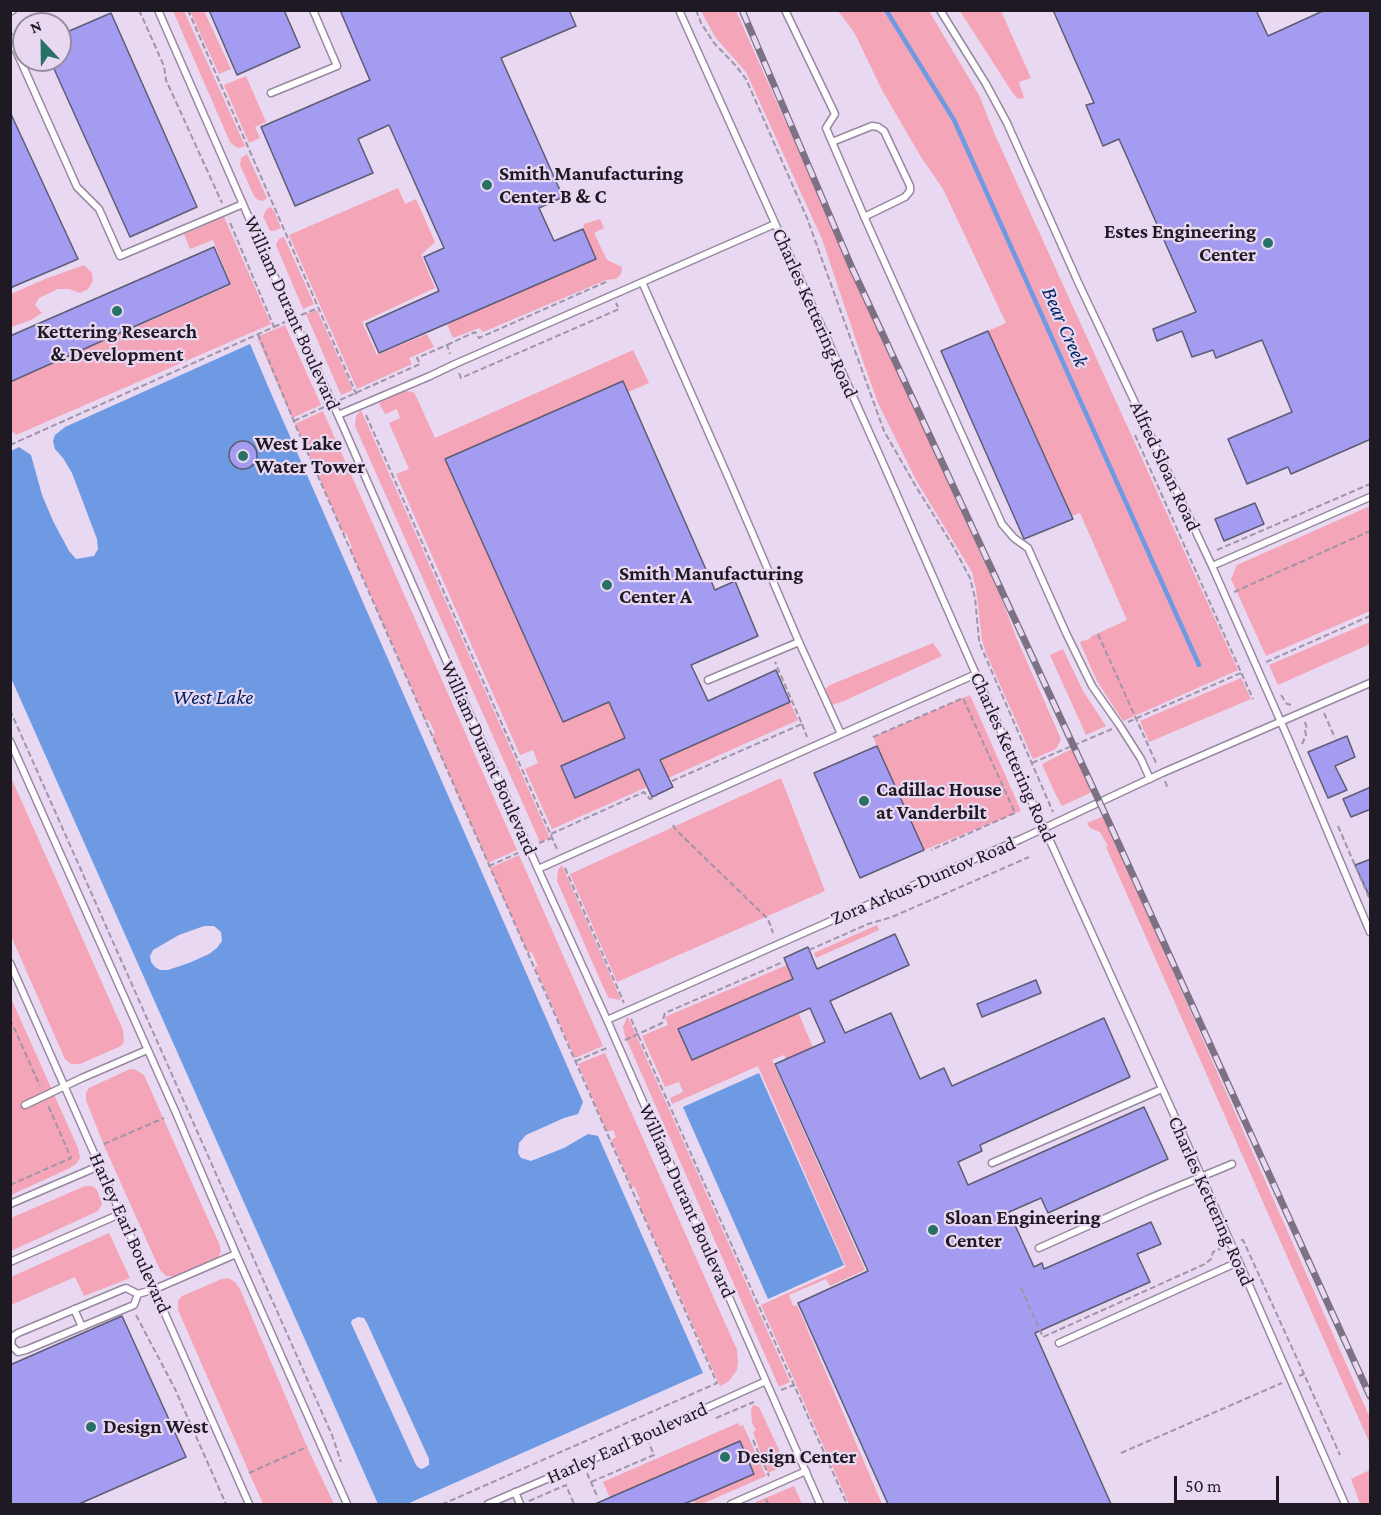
<!DOCTYPE html>
<style>
body{margin:0}
#map{position:relative;width:1381px;height:1515px;overflow:hidden;background:#e8d8f2;font-family:"Crimson Pro",serif}
canvas{display:block}
.frame{position:absolute;inset:0;border:12px solid #1e1922;pointer-events:none}
.north{position:absolute;left:12px;top:12px;width:60px;height:60px;box-sizing:border-box;background:#e8d8f2;border:2px solid #978c9f;border-radius:50%;rotate:338deg;font-size:16px;font-weight:700;line-height:24px;text-align:center;color:#1e1922}
.north::after{content:'';display:block;margin:auto;width:21px;height:27px;background:#297067;clip-path:polygon(50% 0,100% 100%,50% 72%,0 100%)}
.scale{position:absolute;left:1174px;top:1476px;width:105px;height:27px;box-sizing:border-box;border:3px solid #1e1922;border-top:0;padding-left:8px;font-size:18px;line-height:21px;white-space:nowrap;color:#1e1922;-webkit-text-stroke:4px #e8d8f2;paint-order:stroke}
</style>
<div id="map">
<canvas width="1381" height="1515"></canvas>
<div class="frame"></div>
<div class="north">N</div>
<div class="scale">50 m</div>
</div>
<script>
const c = document.querySelector('canvas').getContext('2d');
c.lineJoin = 'round';
function fillPath(path, color) {
  c.fillStyle = color;
  c.fill(path, 'evenodd');
}
function poly(rows) {
  const path = new Path2D();
  for (const r of rows) {
    if (r.length === 3) {
      path.moveTo(r[0] + r[2], r[1]);
      path.arc(r[0], r[1], r[2], 0, 2 * Math.PI);
      continue;
    }
    path.moveTo(r[0], r[1]);
    for (let i = 2; i < r.length; i += 2) path.lineTo(r[i], r[i + 1]);
  }
  return path;
}
function trace(path, color, width, dash) {
  c.strokeStyle = color;
  c.lineWidth = width;
  c.lineCap = dash ? 'butt' : 'round';
  c.setLineDash(dash || []);
  c.stroke(path);
}
function label(font, color, halo, rows, align = 'center') {
  c.font = font + ' "Crimson Pro",serif';
  c.lineWidth = 4.5;
  c.setLineDash([]);
  c.textBaseline = 'middle';
  c.strokeStyle = halo;
  c.fillStyle = color;
  for (const [text, x, y, turn = 0] of rows) {
    c.save();
    c.translate(x, y);
    c.rotate((+turn || 0) * Math.PI / 180);
    c.textAlign = isNaN(turn) ? turn : align;
    if (halo) c.strokeText(text, 0, 0);
    c.fillText(text, 0, 0);
    c.restore();
  }
}
const green = poly([
 [173,11,184,11,245,146,239,148,236,147,230,142],
 [190,11,204,11,231,69,219,74],
 [701,11,736,11,881,336,1004,605,1016,637,1061,739,1056,749,1033,759,986,653,982,640,976,589,972,572,916,480,878,403,864,364,822,239,746,72,715,37],
 [838,11,929,11,979,95,995,135,1238,670,1123,721,1097,681,1080,643,1081,641,1088,640,1092,636,1127,620,1080,513,1071,516,988,331,1006,323,943,189,921,157,882,90,854,32],
 [960,11,1001,11,1031,78,1019,82,1024,98,1018,99,1012,92],
 [246,76,266,122,255,127,260,138,249,143,224,85],
 [247,154,267,198,263,201,258,200,254,196,240,165,241,158],
 [398,188,405,204,416,199,435,242,421,255,435,288,362,322,377,355,427,334,434,347,409,358,412,364,357,389,289,235],
 [271,207,274,211,281,228,274,231,270,231,269,229,263,216,267,209],
 [224,217,271,324,16,435,14,432,11,433,11,382,231,285,213,240,190,249,184,234],
 [600,219,604,228,594,233,607,260,622,267,621,274,616,279,606,280,483,332,479,328,453,338,447,324,596,259,583,229,584,224],
 [284,237,314,304,303,309,276,245,279,239],
 [84,265,92,273,93,281,88,289,80,293,69,289,58,289,39,298,35,305,42,313,31,320,11,327,11,294,45,279],
 [317,310,353,390,341,395,306,314],
 [285,325,321,405,292,418,257,337],
 [633,350,649,383,628,392,623,381,445,459,562,722,609,702,625,738,562,766,575,798,639,769,647,787,552,829,525,769,538,763,533,750,520,755,396,474,409,469,389,423,400,418,397,409,385,414,379,403,405,391,413,392,415,394,435,438],
 [361,410,550,838,540,842,355,426,356,416],
 [323,411,517,850,488,863,432,735,435,733,429,720,426,721,350,548,352,547,346,533,344,534,295,424],
 [1370,506,1370,611,1266,656,1231,579,1237,565],
 [1370,622,1370,644,1278,685,1269,665],
 [933,643,942,656,844,701,832,705,825,689,830,685],
 [1063,649,1083,691,1106,726,1086,735,1050,655],
 [1241,678,1251,699,1149,742,1140,721],
 [970,695,1021,811,924,850,873,737],
 [790,702,798,720,668,778,660,760],
 [1072,749,1092,792,1062,806,1054,791,1042,764],
 [10,775,123,1030,124,1042,121,1046,80,1064,71,1064,65,1059,11,936],
 [781,778,825,891,617,982,570,874],
 [1104,816,1370,1418,1370,1444,1106,847,1108,846,1100,832,1090,828,1087,823],
 [519,855,603,1046,575,1058,535,967,538,966,532,952,528,953,490,868],
 [562,865,621,1000,609,998,604,989,557,881,558,870],
 [877,925,879,930,816,958,814,953],
 [787,965,793,979,678,1029,692,1060,799,1014,813,1048,786,1059,784,1055,772,1060,865,1270,830,1286,826,1279,789,1295,793,1306,797,1305,882,1504,849,1504,761,1305,846,1267,758,1066,672,1104,670,1098,683,1092,679,1082,665,1087,642,1036,668,1025,665,1017],
 [10,996,78,1148,80,1158,76,1164,68,1169,11,1195],
 [627,1017,628,1017,790,1382,779,1387,625,1036,623,1027],
 [605,1053,737,1350,738,1362,737,1370,728,1382,720,1386,638,1202,640,1199,634,1186,632,1187,611,1140,616,1137,613,1130,607,1132,578,1064],
 [130,1069,136,1070,144,1075,220,1246,221,1252,217,1259,177,1277,166,1276,160,1270,105,1148,86,1100,86,1093,89,1088],
 [85,1186,92,1186,97,1190,102,1204,98,1211,11,1251,11,1218],
 [109,1233,130,1278,84,1296,75,1277,11,1305,11,1277],
 [228,1278,235,1282,240,1289,307,1447,334,1504,263,1504,178,1310,178,1301,182,1296,222,1279],
 [753,1405,759,1407,786,1465,768,1473,753,1432,756,1430,752,1423,751,1410],
 [738,1423,740,1426,743,1425,766,1476,702,1504,695,1504,694,1500,754,1474,740,1441,610,1498,603,1482],
 [1370,1470,1370,1504,1360,1504,1351,1479],
 [794,1486,802,1504,757,1504,756,1502]
]);
const water = poly([
 [250,344,270,391,583,1102,578,1114,564,1118,526,1135,519,1143,518,1153,521,1158,531,1161,564,1148,588,1134,598,1136,703,1373,407,1504,378,1504,11,678,11,451,19,447,31,455,42,495,53,521,69,551,76,559,94,556,98,549,97,539,72,473,63,458,55,449,53,441,55,435,65,427],
 [204,926,214,926,221,932,222,941,217,948,209,954,189,963,168,970,160,970,155,967,151,962,150,956,153,950,179,935],
 [358,1317,364,1318,367,1323,429,1459,429,1465,422,1469,419,1468,416,1465,351,1323,352,1320],
 [759,1073,844,1265,768,1299,683,1107]
]);
const stream = poly([
 [886,10,954,120,1199,665]
]);
const building = poly([
 [209,10,284,10,300,47,237,75,209,10],
 [340,10,569,10,576,26,501,58,563,197,539,208,554,241,583,229,596,259,379,353,366,324,439,291,424,257,444,248,389,125,358,139,373,173,295,206,261,127,370,80,340,10],
 [1053,10,1256,10,1268,36,1325,10,1371,10,1371,439,1291,474,1288,467,1247,484,1228,439,1292,412,1262,340,1216,358,1213,350,1192,357,1182,331,1157,341,1153,329,1196,312,1119,139,1103,146,1086,105,1094,103,1053,10],
 [111,13,197,207,130,237,50,60,60,60,60,35,111,13],
 [10,112,78,259,10,288,10,112],
 [214,247,230,284,10,382,10,336,214,247],
 [988,331,1073,519,1024,539,941,351,988,331],
 [623,381,715,590,735,581,758,636,691,665,708,701,776,670,790,702,660,760,673,787,652,797,639,769,575,798,561,766,625,738,609,702,563,722,445,459,623,381],
 [243,455,14],
 [1255,503,1264,524,1224,541,1215,519,1255,503],
 [1347,736,1355,757,1335,766,1347,790,1328,798,1308,752,1347,736],
 [877,746,924,850,860,878,814,773,877,746],
 [1371,787,1371,809,1351,817,1343,799,1371,787],
 [1371,859,1371,900,1355,865,1371,859],
 [895,934,909,965,830,1001,845,1033,891,1013,920,1079,944,1068,952,1086,1104,1018,1130,1077,980,1145,982,1151,958,1162,968,1185,1144,1107,1168,1159,1048,1213,1041,1198,1009,1212,1034,1267,1042,1263,1044,1269,1151,1222,1161,1244,1137,1254,1150,1282,1035,1333,1111,1504,888,1504,798,1303,868,1271,775,1064,825,1042,810,1008,692,1060,678,1029,793,979,784,958,808,947,817,969,895,934],
 [1036,980,1041,993,982,1017,977,1004,1036,980],
 [122,1316,186,1457,79,1504,10,1504,10,1365,122,1316],
 [740,1441,754,1474,694,1500,683,1504,595,1504,740,1441]
]);
const path = poly([
 [139,10,164,66,166,80,222,203],
 [188,10,357,396],
 [696,10,701,23,714,43,736,66,746,79,807,218,884,431,915,485,953,546,970,578,975,598,979,640,982,649,1053,812],
 [301,315,318,308],
 [274,327,285,322],
 [258,334,295,424,717,1383,443,1504],
 [447,345,475,332,479,338,608,281],
 [459,373,461,378,619,309,616,303],
 [340,400,420,364,417,358,447,345,450,354],
 [366,415,557,849],
 [294,421,324,407],
 [1135,435,1253,699],
 [10,445,274,327,229,220],
 [1217,550,1370,484],
 [1234,592,1370,531],
 [1098,634,1157,765],
 [1266,662,1370,616],
 [1281,695,1287,704,1292,705],
 [10,710,332,1435,341,1462],
 [1324,713,1335,738],
 [1128,722,1241,673],
 [1305,722,1307,729],
 [802,724,807,737],
 [873,737,963,698,1015,813,931,850],
 [1302,744,1306,735,1305,730],
 [1032,763,1112,729],
 [672,781,802,724,775,662],
 [1165,781,1168,789],
 [673,825,675,829,768,919,773,933],
 [1338,826,1370,900],
 [551,834,644,792,650,799,656,796],
 [539,843,552,838],
 [489,866,518,853],
 [565,868,624,1003],
 [809,950,868,924,892,917,1029,857],
 [10,1019,40,1086],
 [631,1019,847,1504],
 [625,1040,662,1023,665,1013,783,962],
 [576,1061,609,1047],
 [104,1144,164,1118],
 [10,1185,71,1158,48,1105],
 [1241,1240,1243,1240,1304,1374],
 [1021,1288,1043,1337,1205,1264,1211,1259,1213,1252,1222,1248],
 [136,1315,175,1389,226,1504],
 [1299,1376,1304,1374,1340,1455],
 [781,1390,794,1385],
 [716,1418,754,1402],
 [753,1440,769,1476],
 [1121,1453,1282,1383],
 [249,1473,307,1447],
 [587,1473,598,1498],
 [591,1482,654,1455,649,1443],
 [766,1499,768,1504],
 [529,1501,566,1485,574,1504]
]);
const lane = poly([
 [158,10,284,298,338,415,538,869,607,1020,820,1504],
 [679,10,879,454,1044,829,1051,843,1189,1148,1345,1504],
 [785,10,835,114,826,128,832,142,867,223,1002,524,1014,538,1028,548,1066,633,1092,686,1120,726,1141,759,1150,779],
 [940,10,986,84,1007,123,1078,282,1212,566,1288,738,1370,932],
 [10,12,13,10],
 [10,37,77,187,99,209,120,256,243,204],
 [271,93,337,66,313,10],
 [832,142,872,126,878,127,884,131,910,186,910,191,905,197,864,217],
 [642,282,729,479,799,642,841,734],
 [338,415,430,376,455,364,775,224],
 [1212,566,1370,497],
 [708,680,799,642],
 [10,741,176,1113,236,1254,347,1504],
 [538,869,976,674],
 [10,963,249,1504],
 [607,1020,842,916,1021,839,1162,773,1370,683],
 [25,1105,82,1078,147,1050],
 [992,1163,1162,1089],
 [10,1204,99,1166],
 [1039,1248,1148,1199,1232,1164],
 [10,1262,120,1214],
 [138,1294,134,1305,26,1350,18,1352,11,1345,12,1337,18,1333,123,1289,126,1288,138,1294,155,1289,236,1254],
 [74,1309,82,1327],
 [1059,1343,1238,1262],
 [515,1492,520,1504],
 [488,1504,582,1464,766,1381],
 [731,1504,806,1471]
]);
const rail = poly([
 [742,10,852,268,1106,816,1370,1396]
]);
const markers = [
 [487,185,6,"#297067"],
 [1268,243,6,"#297067"],
 [117,311,6,"#297067"],
 [243,456,6,"#297067"],
 [607,585,6,"#297067"],
 [864,801,6,"#297067"],
 [933,1230,6,"#297067"],
 [91,1427,6,"#297067"],
 [725,1457,6,"#297067"]
];
const poiNames = [
 ["Smith Manufacturing",499,174],
 ["Center B & C",499,197],
 ["Estes Engineering",1256,232,"right"],
 ["Center",1256,255,"right"],
 ["Kettering Research",117,332,"center"],
 ["& Development",117,355,"center"],
 ["West Lake",255,444],
 ["Water Tower",255,467],
 ["Smith Manufacturing",619,574],
 ["Center A",619,597],
 ["Cadillac House",876,790],
 ["at Vanderbilt",876,813],
 ["Sloan Engineering",945,1218],
 ["Center",945,1241],
 ["Design West",103,1427],
 ["Design Center",737,1457]
];
const streetNames = [
 ["William Durant Boulevard",292,313,66],
 ["Charles Kettering Road",815,313,66],
 ["Alfred Sloan Road",1165,466,65],
 ["Charles Kettering Road",1013,757,66],
 ["William Durant Boulevard",489,758,66],
 ["Zora Arkus-Duntov Road",923,881,-23],
 ["William Durant Boulevard",687,1201,66],
 ["Charles Kettering Road",1211,1201,66],
 ["Harley Earl Boulevard",130,1233,66],
 ["Harley Earl Boulevard",627,1443,-24]
];
const waterNames = [
 ["Bear Creek",1065,327,66],
 ["West Lake",213,698]
];
fillPath(green, '#f4a5b7');
fillPath(water, '#6e99e3');
trace(stream, '#6e99e3', 4.5);
fillPath(building, '#a39cf0');
trace(building, '#5d5c74', 1.5);
trace(lane, '#9788a0', 9);
trace(path, '#a094a8', 2, [6, 3]);
trace(lane, '#fff', 6);
trace(rail, '#7c7283', 7);
trace(rail, '#e8d8f2', 4.5, [14]);
for (const [x, y, r, color] of markers) {
  const dot = new Path2D();
  dot.arc(x, y, r, 0, 2 * Math.PI);
  c.fillStyle = color;
  c.fill(dot);
  trace(dot, '#e8d8f2', 2);
}
label('bold 20px', '#1e1922', '#e8d8f2', poiNames, 'left');
label('20px', '#1e1922', '#e8d8f2', streetNames);
label('italic 21px', '#012464', '#e8d8f2', waterNames);
</script>
